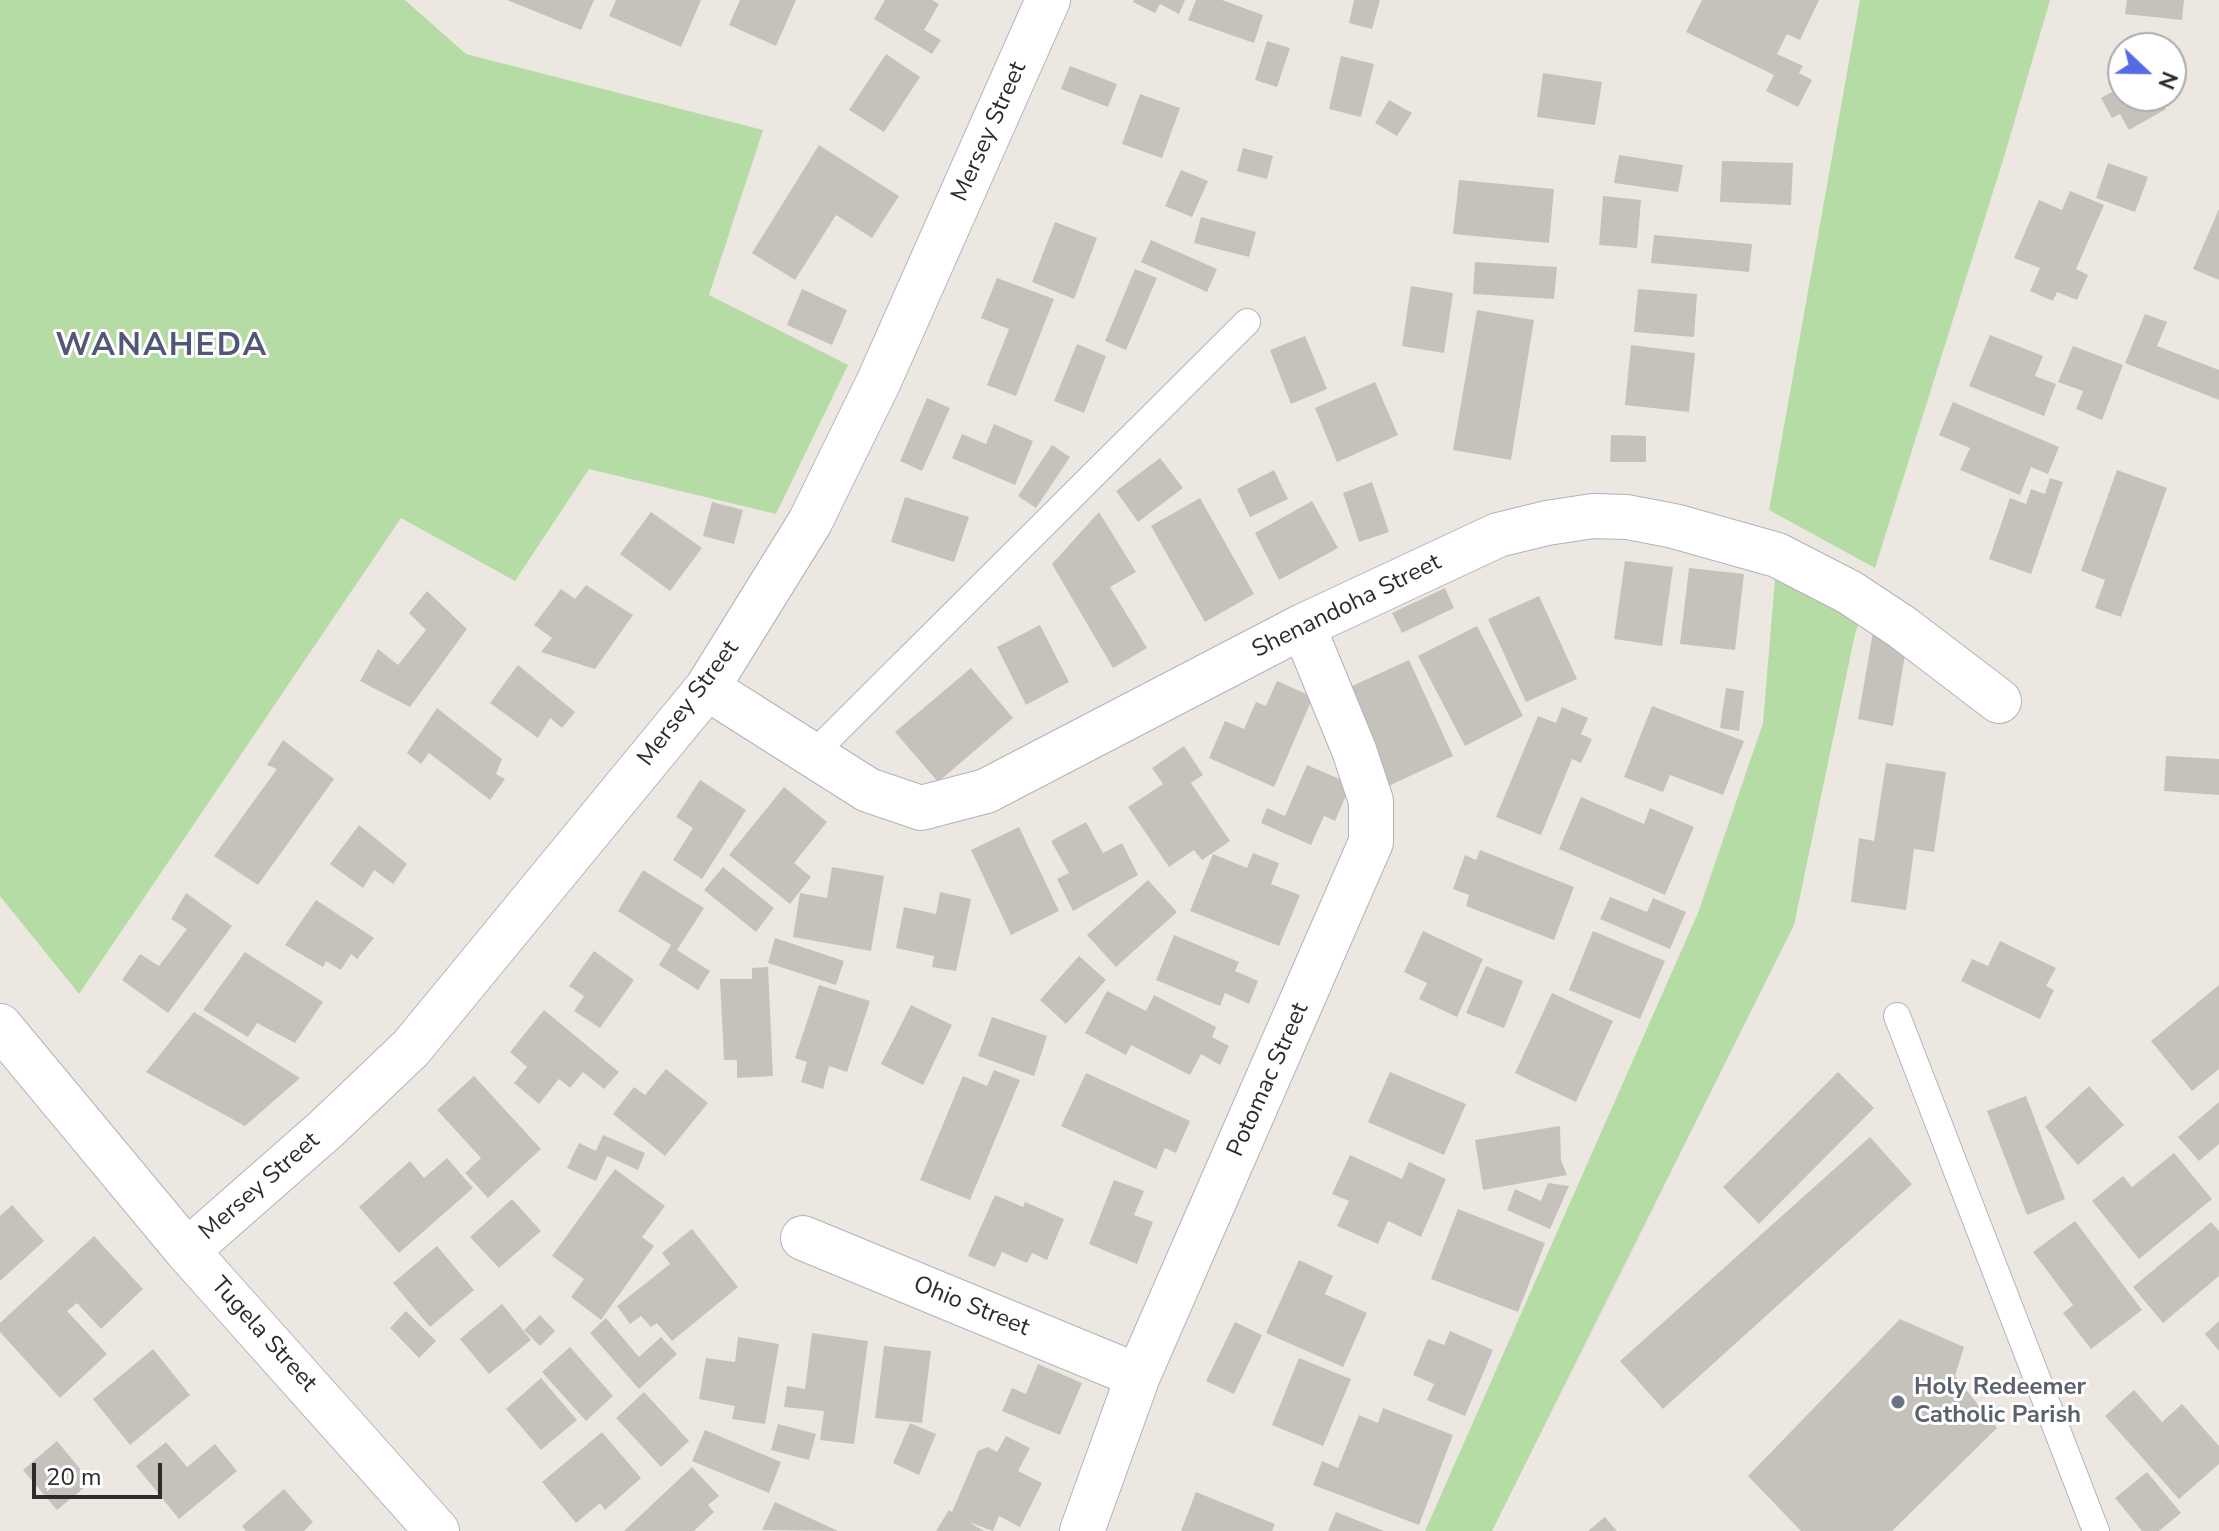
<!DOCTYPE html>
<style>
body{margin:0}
#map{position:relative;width:2219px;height:1531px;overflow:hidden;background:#ece8e1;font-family:"Nunito Sans",sans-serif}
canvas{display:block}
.north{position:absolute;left:2107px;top:32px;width:80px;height:80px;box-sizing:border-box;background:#fff;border:2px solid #ababab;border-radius:50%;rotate:112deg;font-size:22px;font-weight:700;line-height:32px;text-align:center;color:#2c2c2c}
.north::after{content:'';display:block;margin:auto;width:28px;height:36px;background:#556ae5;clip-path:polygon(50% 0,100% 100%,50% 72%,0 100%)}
.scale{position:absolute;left:32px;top:1463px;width:130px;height:36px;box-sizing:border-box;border:4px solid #2c2c2c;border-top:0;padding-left:10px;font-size:24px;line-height:28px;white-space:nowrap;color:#2c2c2c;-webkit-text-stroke:6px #fff;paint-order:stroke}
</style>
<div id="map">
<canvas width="2219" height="1531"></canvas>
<div class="north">N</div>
<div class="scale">20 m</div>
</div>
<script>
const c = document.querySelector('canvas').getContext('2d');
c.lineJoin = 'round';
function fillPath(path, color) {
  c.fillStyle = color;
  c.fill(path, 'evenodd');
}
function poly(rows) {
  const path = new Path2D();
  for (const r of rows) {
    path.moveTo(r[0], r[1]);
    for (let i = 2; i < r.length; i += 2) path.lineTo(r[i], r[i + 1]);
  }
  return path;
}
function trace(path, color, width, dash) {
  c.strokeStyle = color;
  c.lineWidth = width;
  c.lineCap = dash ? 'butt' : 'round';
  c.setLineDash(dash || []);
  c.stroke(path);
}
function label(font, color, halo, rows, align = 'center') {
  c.font = font + ' "Nunito Sans",sans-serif';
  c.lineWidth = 6;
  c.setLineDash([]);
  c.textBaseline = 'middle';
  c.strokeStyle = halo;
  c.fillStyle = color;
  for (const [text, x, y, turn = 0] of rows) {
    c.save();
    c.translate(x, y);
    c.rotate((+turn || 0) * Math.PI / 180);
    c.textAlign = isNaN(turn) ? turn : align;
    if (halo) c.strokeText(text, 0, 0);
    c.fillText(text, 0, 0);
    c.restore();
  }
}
const green = poly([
 [0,0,405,0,466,54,763,130,709,295,848,365,776,514,589,469,515,581,401,518,79,994,0,896],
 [1860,0,2050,0,2004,157,1875,568,1769,510],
 [1777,555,1865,603,1855,634,1794,925,1492,1531,1425,1531,1698,913,1763,723]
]);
const building = poly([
 [507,0,594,0,581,30],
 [616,0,701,0,681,47,609,16],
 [740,0,796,0,776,46,729,25],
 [885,0,932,0,939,4,924,30,941,40,932,54,874,19],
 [1134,0,1185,0,1179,14,1160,4,1155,13,1133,2],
 [1196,0,1222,0,1263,15,1254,43,1188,20],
 [1354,0,1380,0,1372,29,1349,23],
 [1702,0,1819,0,1800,40,1787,34,1777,54,1803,66,1799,73,1812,80,1798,107,1766,91,1774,75,1686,32],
 [2127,0,2184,0,2182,20,2125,14],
 [1267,41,1290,48,1277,87,1255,80],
 [886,54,920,77,884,132,849,110],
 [1341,56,1374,64,1361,117,1329,109],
 [1070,66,1117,84,1108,107,1061,89],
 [1543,73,1602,82,1595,125,1537,117],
 [2123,86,2123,96,2159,96,2166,109,2129,130,2120,114,2112,118,2101,98],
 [1140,94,1180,108,1162,158,1122,144],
 [1389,100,1412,113,1397,136,1375,123],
 [819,145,899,196,872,238,836,215,795,280,752,253],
 [1243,148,1273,156,1267,179,1237,171],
 [1619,155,1683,165,1678,192,1614,183],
 [1722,161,1793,163,1791,205,1720,202],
 [2108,163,2148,177,2135,212,2096,198],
 [1181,170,1208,181,1192,217,1165,206],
 [1459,180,1554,189,1549,243,1453,234],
 [2070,191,2104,205,2076,269,2088,275,2077,300,2057,292,2053,301,2030,291,2040,268,2014,258,2039,200,2062,210],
 [1603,196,1641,200,1637,248,1599,245],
 [2219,209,2219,280,2193,269],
 [1201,217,1256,232,1249,257,1194,243],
 [1055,222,1097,238,1074,299,1032,282],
 [1654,235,1752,244,1749,272,1651,263],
 [1151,240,1217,269,1207,292,1141,262],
 [1475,262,1557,267,1554,299,1473,294],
 [1135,269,1157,278,1126,350,1105,341],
 [997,278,1054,299,1016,396,987,385,1009,329,981,318],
 [1411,286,1453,293,1444,353,1402,346],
 [802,289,847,310,832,345,787,325],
 [1638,289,1697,294,1694,337,1634,332],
 [1477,310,1534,320,1511,460,1453,450],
 [2145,314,2167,322,2157,346,2219,370,2219,400,2125,363],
 [1990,335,2043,356,2035,376,2056,384,2044,416,1969,386],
 [1305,336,1327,389,1291,404,1270,350],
 [1077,344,1106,356,1084,413,1054,401],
 [1631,345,1695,353,1689,412,1625,405],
 [2073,346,2123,365,2102,420,2076,409,2083,391,2058,382],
 [1375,382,1398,435,1337,462,1315,408],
 [927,398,950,408,922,471,900,461],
 [1953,402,2059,447,2048,474,2031,467,2020,495,1960,470,1970,448,1939,435],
 [994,424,1033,441,1015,485,952,458,962,434,986,444],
 [1611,435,1646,436,1646,462,1610,462],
 [1052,445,1070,457,1036,508,1018,496],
 [1160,458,1183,488,1138,522,1116,491],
 [1274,470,1288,499,1250,517,1237,489],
 [2117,470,2167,488,2121,617,2095,608,2105,580,2081,571],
 [2050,478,2063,482,2031,574,1989,559,2010,498,2026,504,2031,489,2045,494],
 [1372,482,1389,532,1359,542,1343,493],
 [905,497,969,517,954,562,891,542],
 [1200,498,1254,594,1205,622,1151,526],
 [1312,501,1338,548,1279,580,1255,533],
 [712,502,743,510,734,544,703,536],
 [651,512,702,548,670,591,620,554],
 [1099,512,1136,572,1110,587,1147,648,1113,668,1052,564],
 [1625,561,1673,567,1662,646,1614,639],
 [1689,568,1744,574,1735,650,1680,644],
 [586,585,633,615,595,669,541,652,552,638,534,625,561,589,575,599],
 [1445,588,1454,608,1402,633,1392,613],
 [427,591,467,629,410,707,360,681,378,649,398,665,426,630,409,613],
 [1539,596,1577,679,1526,702,1488,619],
 [1040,625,1069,682,1026,705,997,647],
 [1477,626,1523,716,1465,746,1418,656],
 [1873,632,1908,637,1893,726,1858,719],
 [1409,660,1453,756,1382,789,1339,692],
 [518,665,575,712,562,728,550,718,538,738,490,703],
 [971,668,1013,718,938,782,895,732],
 [1277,681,1313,697,1274,787,1209,758,1225,721,1244,729,1256,702,1266,706],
 [1726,688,1744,691,1739,731,1720,728],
 [1652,706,1744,741,1723,795,1670,775,1663,792,1624,777],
 [1562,707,1588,718,1581,734,1592,739,1581,763,1572,759,1541,835,1496,817,1538,716,1556,723],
 [437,708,502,759,496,774,505,779,490,800,429,753,421,764,407,753],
 [283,740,334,779,258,885,214,856,277,769,267,765],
 [1184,746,1203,775,1191,783,1230,841,1202,860,1194,850,1169,867,1128,807,1163,784,1152,768],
 [2166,756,2219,759,2219,795,2164,791],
 [1886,763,1946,772,1934,852,1914,849,1906,910,1851,902,1859,838,1874,841],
 [1307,765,1351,784,1335,821,1324,816,1311,845,1261,823,1267,808,1285,816],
 [700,780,746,810,702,879,673,860,693,828,676,817],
 [784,787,827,822,794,863,811,877,790,904,729,855],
 [1581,797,1644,824,1650,808,1694,827,1665,895,1559,849],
 [1086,822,1103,853,1122,843,1138,875,1073,911,1057,879,1069,873,1051,841],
 [359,825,407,864,393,884,374,870,363,888,330,864],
 [1019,827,1059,911,1011,935,971,850],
 [1480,850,1574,887,1554,940,1466,906,1469,895,1453,889,1465,855,1476,860],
 [1253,853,1279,863,1271,884,1300,895,1279,946,1190,911,1213,854,1247,868],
 [723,867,774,908,756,932,704,890],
 [832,867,884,876,871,951,793,937,800,893,827,898],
 [643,870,704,908,677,950,710,971,698,990,659,965,671,945,618,911],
 [1148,880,1177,912,1116,967,1087,935],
 [940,892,971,899,956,971,932,967,934,956,896,948,904,907,936,914],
 [186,893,232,926,168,1013,122,980,140,954,159,966,187,929,171,919],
 [1610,897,1647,912,1653,898,1686,912,1670,949,1600,919],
 [316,900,374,938,357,959,351,954,341,970,326,961,323,967,285,945],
 [1423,931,1483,959,1457,1017,1419,999,1427,983,1404,972],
 [1593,931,1665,961,1640,1019,1569,990],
 [1174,935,1239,962,1235,971,1258,981,1249,1004,1225,993,1220,1006,1156,980],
 [775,938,844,961,836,985,768,963],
 [2000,941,2056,968,2046,986,2054,990,2040,1019,1961,981,1972,959,1988,966],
 [594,951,634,980,600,1028,574,1011,584,996,569,986],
 [245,952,323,1002,295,1043,257,1023,248,1037,203,1010],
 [1079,956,1106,980,1066,1024,1040,1000],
 [1486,966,1523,981,1504,1028,1466,1013],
 [768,967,773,1076,737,1078,737,1060,724,1060,720,979,752,979,752,968],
 [819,985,870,1001,847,1072,829,1066,823,1089,801,1082,807,1062,795,1058],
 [2219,985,2219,1069,2192,1091,2151,1041],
 [1107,991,1146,1011,1154,995,1216,1027,1212,1037,1229,1046,1220,1065,1201,1054,1190,1075,1131,1045,1126,1055,1085,1033],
 [1552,993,1613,1021,1576,1102,1515,1073],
 [911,1005,952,1025,923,1085,881,1064],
 [544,1010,619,1072,604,1089,583,1072,570,1088,559,1079,539,1104,514,1083,527,1067,510,1052],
 [194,1012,300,1078,245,1126,146,1072],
 [992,1017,1047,1036,1034,1076,978,1056],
 [666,1069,708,1103,665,1156,613,1114,634,1087,645,1095],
 [994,1070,1020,1080,970,1200,920,1180,963,1076,987,1086],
 [1390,1072,1466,1104,1444,1155,1368,1122],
 [1838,1072,1874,1108,1759,1224,1723,1187],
 [1086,1073,1190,1121,1176,1153,1165,1148,1156,1169,1061,1126],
 [474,1076,541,1149,488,1198,465,1173,481,1158,437,1110],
 [2089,1086,2124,1125,2078,1165,2045,1127],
 [2026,1096,2065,1199,2027,1215,1987,1111],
 [2219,1102,2219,1144,2199,1161,2178,1137],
 [1560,1126,1561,1160,1567,1175,1483,1190,1475,1140],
 [603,1135,645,1153,638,1170,607,1156,596,1181,567,1168,579,1143,596,1151],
 [1870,1137,1912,1184,1663,1409,1620,1361],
 [2174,1153,2212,1199,2139,1259,2092,1201,2123,1176,2132,1187],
 [1350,1155,1402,1179,1409,1162,1446,1179,1421,1237,1388,1221,1378,1244,1337,1226,1349,1201,1332,1194],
 [447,1158,473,1188,399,1253,359,1207,410,1161,424,1178],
 [615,1169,665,1206,642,1237,654,1246,601,1320,571,1297,584,1279,552,1256],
 [1114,1180,1144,1191,1134,1215,1153,1222,1137,1264,1089,1244],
 [1548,1183,1569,1186,1550,1229,1507,1210,1515,1189,1541,1201],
 [995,1195,1023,1207,1025,1202,1064,1219,1047,1260,1032,1253,1027,1263,1002,1252,995,1267,968,1256],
 [512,1199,541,1231,499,1268,470,1237],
 [12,1205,44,1241,0,1281,0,1216],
 [1458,1209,1545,1243,1518,1312,1431,1279],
 [2075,1221,2142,1310,2091,1349,2063,1313,2073,1305,2033,1252],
 [2211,1222,2219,1231,2219,1276,2163,1323,2133,1287],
 [692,1229,738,1287,672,1341,657,1323,651,1327,641,1316,630,1324,617,1306,670,1264,662,1253],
 [94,1236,143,1289,101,1329,77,1303,67,1311,107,1354,60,1398,0,1332,0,1323],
 [437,1246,474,1290,430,1327,393,1283],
 [1299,1260,1333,1276,1325,1294,1367,1313,1343,1367,1266,1333],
 [502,1304,531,1340,489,1374,460,1339],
 [406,1311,436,1341,419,1358,390,1328],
 [540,1315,555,1331,540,1346,524,1330],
 [606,1318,639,1357,661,1337,677,1354,639,1389,590,1333],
 [1900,1319,1964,1347,1955,1376,1997,1428,1892,1531,1801,1531,1748,1476],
 [2219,1321,2219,1351,2205,1334],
 [1235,1322,1262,1335,1234,1394,1206,1381],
 [1450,1331,1493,1350,1465,1416,1427,1400,1434,1384,1413,1375,1428,1339,1444,1345],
 [812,1333,868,1341,854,1444,820,1440,824,1411,784,1407,787,1386,805,1389],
 [738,1337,779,1344,765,1424,732,1419,735,1406,699,1399,706,1358,735,1362],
 [884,1346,931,1351,922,1423,875,1418],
 [570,1347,613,1396,586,1421,542,1372],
 [153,1349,190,1395,130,1445,93,1399],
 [1299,1358,1351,1379,1323,1446,1272,1425],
 [1038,1364,1082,1383,1060,1435,1002,1411,1012,1388,1026,1394],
 [541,1378,577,1420,541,1450,506,1409],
 [2134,1390,2162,1422,2182,1404,2219,1446,2219,1464,2179,1499,2105,1416],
 [644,1392,689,1441,661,1467,616,1418],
 [1383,1408,1453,1435,1419,1525,1313,1485,1322,1461,1338,1468,1359,1415,1378,1423],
 [910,1423,936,1434,919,1475,893,1463],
 [778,1424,816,1434,809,1460,771,1450],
 [705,1430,781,1462,769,1493,692,1461],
 [602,1432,641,1478,605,1510,600,1503,576,1523,542,1482],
 [1006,1436,1030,1448,1018,1471,1042,1483,1020,1527,999,1516,993,1531,969,1522,984,1531,936,1531,949,1510,952,1512,978,1451,988,1447,997,1452],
 [57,1441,91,1482,57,1510,23,1470],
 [166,1442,187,1467,215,1444,237,1471,179,1519,136,1466],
 [692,1467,719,1496,708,1505,714,1512,694,1531,624,1531],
 [2147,1472,2181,1513,2159,1531,2142,1531,2115,1498],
 [284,1489,313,1522,304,1531,246,1531,242,1526],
 [1196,1492,1275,1524,1272,1531,1181,1531],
 [775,1502,838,1531,762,1530],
 [1336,1512,1384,1531,1328,1531],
 [1605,1517,1617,1531,1588,1531]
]);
const lane = poly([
 [813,754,1247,322],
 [1897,1016,2096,1531]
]);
const street = poly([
 [707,688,868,790,921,808,986,791,1303,626,1498,535,1547,523,1593,516,1627,517,1674,526,1777,555,1849,592,1902,627,1999,701],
 [0,1026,187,1251,437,1531],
 [803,1238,1138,1376],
 [187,1251,326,1129,411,1048,707,688,810,522,879,381,1048,0],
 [1082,1531,1138,1376,1371,842,1371,801,1354,750,1303,626]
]);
const markers = [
 [1898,1402,8,"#6b7280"]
];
const streetNames = [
 ["Mersey Street",990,132,-66],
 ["Shenandoha Street",1347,607,-26],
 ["Mersey Street",689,704,-53],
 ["Potomac Street",1269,1080,-66],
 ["Mersey Street",260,1187,-41],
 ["Ohio Street",971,1307,22],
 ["Tugela Street",263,1335,48]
];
const worshipNames = [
 ["Holy Redeemer",1914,1388],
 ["Catholic Parish",1914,1416]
];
const districtNames = [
 ["WANAHEDA",162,347]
];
fillPath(green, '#b5dca4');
fillPath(building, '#c5c2bc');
trace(lane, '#b1b2bb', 28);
trace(street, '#b1b2bb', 46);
trace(lane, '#fff', 26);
trace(street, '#fff', 44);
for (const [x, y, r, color] of markers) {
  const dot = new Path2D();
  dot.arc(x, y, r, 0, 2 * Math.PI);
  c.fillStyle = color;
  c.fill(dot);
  trace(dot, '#fff', 3);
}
label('24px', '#2c2c2c', '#fff', streetNames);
label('bold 24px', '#5b616d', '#fff', worshipNames, 'left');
c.letterSpacing = '2px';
label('bold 32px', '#525778', '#fff', districtNames);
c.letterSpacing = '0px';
</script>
